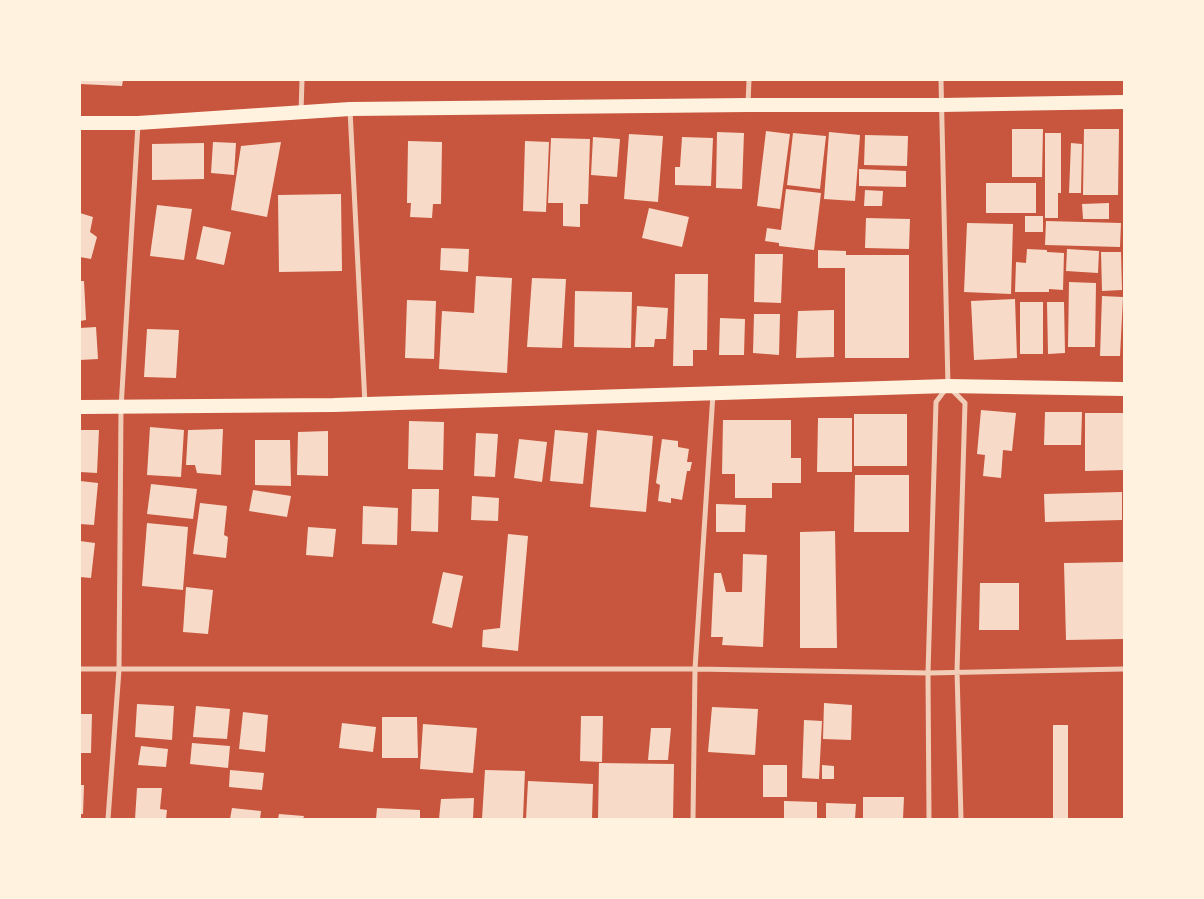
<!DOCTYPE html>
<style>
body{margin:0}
#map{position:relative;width:1204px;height:899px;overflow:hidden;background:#c8553d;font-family:"Source Serif 4",serif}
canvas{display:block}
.frame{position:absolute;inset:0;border:81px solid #fff3e0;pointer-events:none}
</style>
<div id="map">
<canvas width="1204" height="899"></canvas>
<div class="frame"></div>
</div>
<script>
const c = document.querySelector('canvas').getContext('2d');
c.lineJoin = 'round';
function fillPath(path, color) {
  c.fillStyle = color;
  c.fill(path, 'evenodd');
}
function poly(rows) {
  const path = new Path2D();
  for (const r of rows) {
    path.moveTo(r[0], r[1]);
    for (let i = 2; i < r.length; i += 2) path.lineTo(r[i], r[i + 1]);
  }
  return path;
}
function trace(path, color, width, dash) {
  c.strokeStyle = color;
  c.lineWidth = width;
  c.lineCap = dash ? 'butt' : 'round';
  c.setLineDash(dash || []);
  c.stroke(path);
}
const building = poly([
 [80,80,123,80,122,86,80,84],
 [1012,129,1043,129,1042,177,1012,177],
 [1084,129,1119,129,1118,195,1083,195],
 [766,131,790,134,780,209,757,206],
 [717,132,744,133,742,189,716,188],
 [829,132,860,135,855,201,824,199],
 [793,133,826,136,820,189,787,185],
 [1045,133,1061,133,1061,193,1058,193,1058,218,1045,218],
 [629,134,663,136,658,202,624,199],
 [865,135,908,136,907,166,864,165],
 [593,137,620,139,617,177,591,175],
 [682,137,713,138,711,186,675,185,675,167,680,167],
 [551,138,590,139,588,204,580,204,580,227,563,226,563,203,548,203],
 [408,141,442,142,441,204,433,204,432,218,410,217,411,203,407,203],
 [525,141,549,142,546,212,523,211],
 [213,142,236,143,234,175,211,173],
 [281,142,267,217,231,210,241,146],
 [204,143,204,179,152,180,152,144],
 [1071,143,1082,144,1081,193,1069,193],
 [859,169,906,171,906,187,859,186],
 [986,183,1036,183,1036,213,986,213],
 [786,189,821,193,814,250,779,246,779,243,765,241,767,228,781,230],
 [865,190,883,191,882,206,864,206],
 [341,194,342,271,279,272,278,195],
 [1109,203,1109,219,1083,219,1082,204],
 [157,205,192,209,184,260,150,256],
 [649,208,689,217,682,247,642,238],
 [80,213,93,217,90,232,97,237,91,259,80,257],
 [1025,216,1043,216,1043,232,1025,232],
 [866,218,910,219,909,249,865,248],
 [1046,221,1121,223,1120,247,1045,245],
 [967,223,1013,224,1011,294,964,292],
 [203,226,231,232,224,265,196,259],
 [441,248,469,249,468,272,440,270],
 [1027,249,1047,250,1047,252,1064,253,1063,290,1049,289,1049,292,1015,292,1016,262,1026,263],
 [1067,249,1099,251,1098,273,1066,271],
 [818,250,846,251,846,255,909,255,909,358,845,358,845,268,818,268],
 [1101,252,1121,252,1122,290,1102,291],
 [755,254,783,254,781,303,754,302],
 [675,274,708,274,707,350,693,350,693,366,673,366],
 [476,276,512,278,507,373,439,369,442,311,474,313],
 [532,278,566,279,562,348,527,347],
 [80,281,84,281,86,320,80,321],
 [1069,282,1096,283,1095,347,1068,347],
 [575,291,632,292,631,348,574,347],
 [1102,296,1123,297,1120,356,1100,356],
 [1015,299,1017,358,974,360,971,301],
 [407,300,436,301,434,359,405,358],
 [1020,302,1043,302,1043,354,1020,354],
 [1047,302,1064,302,1065,353,1048,354],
 [637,306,668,308,666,339,655,339,654,347,635,347],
 [834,310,834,357,796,358,798,311],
 [754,314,780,314,779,355,753,353],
 [720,318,745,319,744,355,719,355],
 [96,327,98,359,80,360,80,328],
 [147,329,179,330,176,378,144,377],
 [981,410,1016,413,1012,451,1003,450,1001,478,983,476,985,455,977,454],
 [1045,412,1082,412,1081,445,1044,445],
 [1085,413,1124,413,1124,470,1085,471],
 [854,414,907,414,907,466,854,466],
 [818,418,852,418,852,472,817,472],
 [723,420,791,420,791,458,801,458,801,483,772,483,772,498,735,498,735,474,722,474],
 [409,421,444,422,443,470,408,469],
 [150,427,184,430,181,477,147,475],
 [223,429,221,475,197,473,195,465,186,465,188,430],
 [80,430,99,430,97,473,80,472],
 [555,430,588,433,583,484,550,481],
 [597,430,653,436,646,512,590,507],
 [328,431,328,476,297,475,298,432],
 [476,433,498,434,495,477,474,476],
 [519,439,547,442,542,482,514,478],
 [662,439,678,441,678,447,689,449,687,462,692,462,690,471,687,471,682,500,671,498,671,503,658,501,660,485,656,483],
 [255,440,290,440,291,486,255,485],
 [855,475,909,475,909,532,854,532],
 [80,481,98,483,94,525,80,524],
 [151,484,197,489,193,519,147,514],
 [412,489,439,489,438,532,411,531],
 [253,490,291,496,287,517,249,511],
 [1122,492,1122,520,1045,522,1044,494],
 [472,496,499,498,498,521,471,520],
 [200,503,227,506,224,535,228,537,226,558,193,554],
 [716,504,746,505,745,532,716,532],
 [363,506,398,508,397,545,362,544],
 [147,523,188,527,183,590,142,586],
 [308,527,336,529,333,557,306,555],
 [835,531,837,648,800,648,800,532],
 [508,534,528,536,518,651,482,647,483,630,500,628],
 [80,541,95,543,91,578,80,577],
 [743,554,767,555,763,647,722,645,723,637,711,637,714,573,721,573,726,592,742,592],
 [1124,562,1124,639,1066,640,1064,563],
 [443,572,463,576,452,628,432,623],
 [980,583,1019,583,1019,630,979,630],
 [186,587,213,590,208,634,183,632],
 [824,703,852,705,851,740,823,739],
 [137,704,174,706,172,740,135,737],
 [196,706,230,709,227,739,193,737],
 [712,707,758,709,755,755,708,752],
 [243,712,268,715,265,752,239,749],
 [80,714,92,714,91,753,80,753],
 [581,716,603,716,602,762,580,761],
 [382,717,417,717,418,758,382,758],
 [804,720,822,721,819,779,802,778],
 [342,723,376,727,373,752,339,748],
 [423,724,477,728,473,773,420,769],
 [1053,725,1068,725,1068,819,1053,819],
 [651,728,671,728,668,760,648,760],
 [192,743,230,746,228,768,190,764],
 [141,746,168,749,166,767,138,765],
 [599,763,674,764,673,819,598,819],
 [763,765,787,765,787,797,763,797],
 [822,765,834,766,834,779,822,779],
 [230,770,264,773,262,790,229,787],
 [485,770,525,771,523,819,482,819],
 [528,781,593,784,592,819,526,819],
 [80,785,84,785,83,814,80,814],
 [137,788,162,788,160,809,167,810,166,819,135,819],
 [863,797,904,797,903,819,863,819],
 [474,798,473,819,439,819,441,799],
 [784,801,817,802,817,819,784,819],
 [826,803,856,804,855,819,826,819],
 [232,808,261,811,260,819,230,819],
 [377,808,420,810,420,819,376,819],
 [279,814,304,816,303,819,278,819]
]);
const minor = poly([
 [748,104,749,80],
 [350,110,365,404],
 [301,112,302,80],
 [951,389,965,403,957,671,961,819],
 [80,669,695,669,928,673,1124,669],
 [108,819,119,670,121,408,138,124],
 [693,819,695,669,713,394],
 [929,819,928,673,936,402,948,386,941,80]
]);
const trunk = poly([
 [80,123,138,123,350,109,748,105,941,105,1124,102],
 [80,407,334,405,948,386,1124,389]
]);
fillPath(building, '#f7dbc8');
trace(minor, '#f1ccb7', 5);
trace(trunk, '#fff3e0', 14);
</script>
